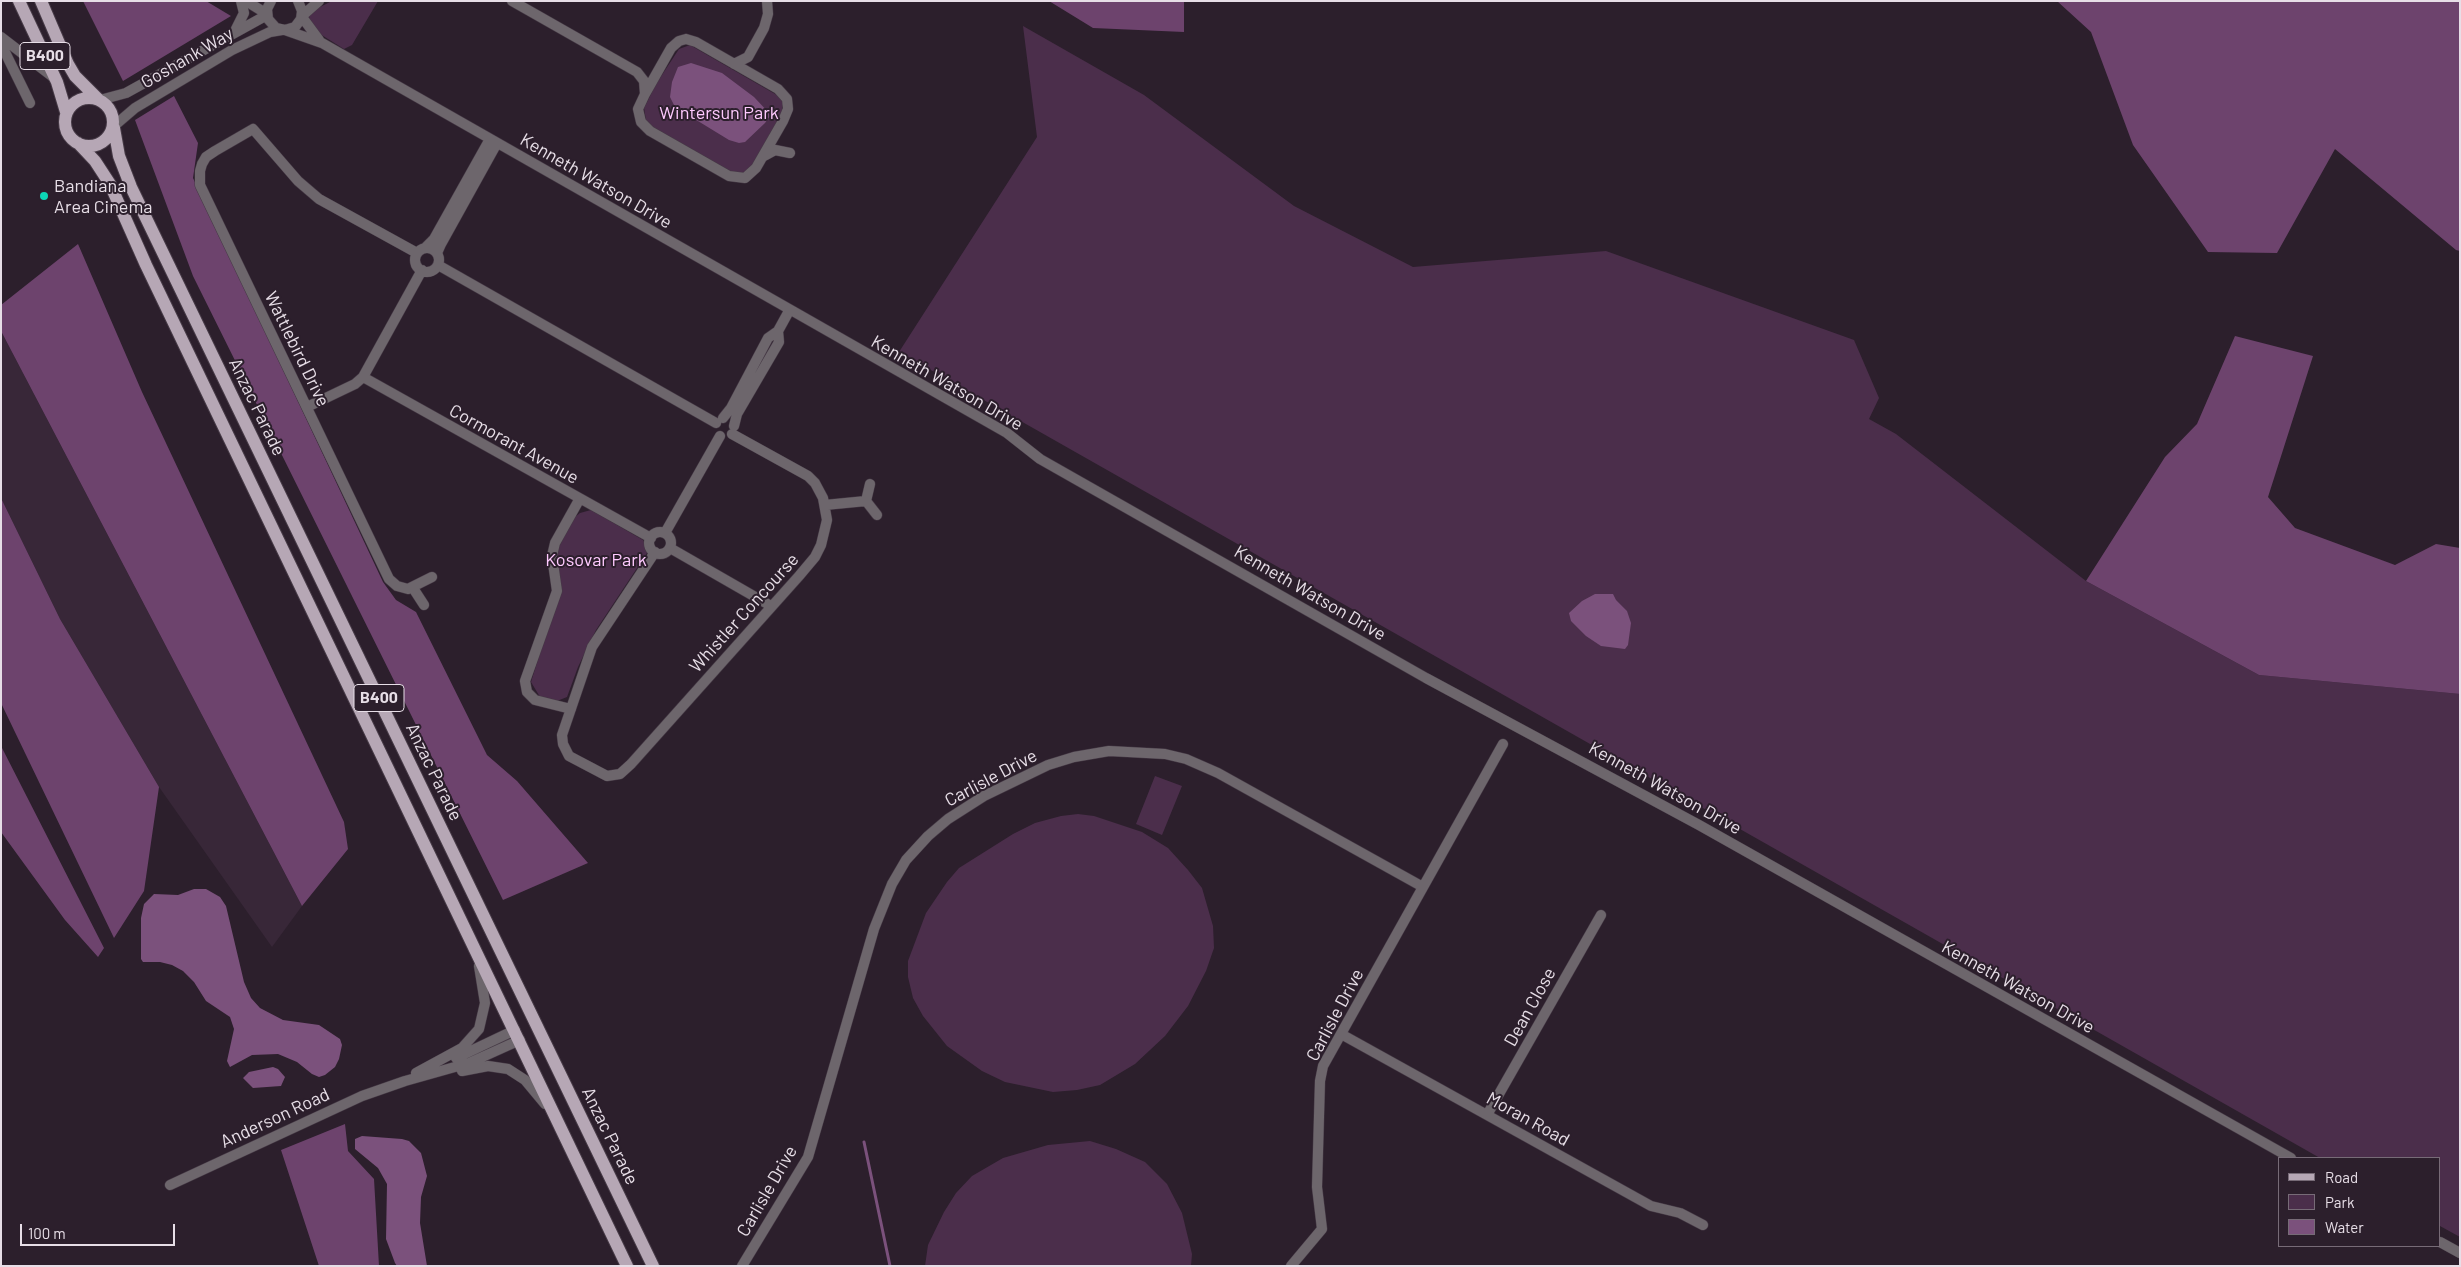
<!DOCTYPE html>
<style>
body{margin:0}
#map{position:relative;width:2461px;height:1267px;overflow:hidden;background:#2c1f2c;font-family:Barlow,sans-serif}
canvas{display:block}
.frame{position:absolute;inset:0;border:2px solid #e7dee7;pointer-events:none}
.legend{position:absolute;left:2278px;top:1157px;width:162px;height:90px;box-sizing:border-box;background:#2c1f2c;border:1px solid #776b77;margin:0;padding:6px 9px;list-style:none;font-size:15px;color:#e7dee7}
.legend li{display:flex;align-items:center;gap:10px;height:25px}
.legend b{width:25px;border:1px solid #776b77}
.scale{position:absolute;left:20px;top:1224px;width:155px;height:22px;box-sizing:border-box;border:2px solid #e7dee7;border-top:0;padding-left:6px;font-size:15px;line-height:18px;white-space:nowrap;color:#e7dee7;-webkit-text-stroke:4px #2c1f2c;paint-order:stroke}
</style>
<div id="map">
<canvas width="2461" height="1267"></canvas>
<div class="frame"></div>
<ul class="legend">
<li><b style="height:6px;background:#b6a7b5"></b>Road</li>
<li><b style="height:14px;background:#4b2e4b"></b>Park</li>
<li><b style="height:14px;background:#7b517c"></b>Water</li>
</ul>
<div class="scale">100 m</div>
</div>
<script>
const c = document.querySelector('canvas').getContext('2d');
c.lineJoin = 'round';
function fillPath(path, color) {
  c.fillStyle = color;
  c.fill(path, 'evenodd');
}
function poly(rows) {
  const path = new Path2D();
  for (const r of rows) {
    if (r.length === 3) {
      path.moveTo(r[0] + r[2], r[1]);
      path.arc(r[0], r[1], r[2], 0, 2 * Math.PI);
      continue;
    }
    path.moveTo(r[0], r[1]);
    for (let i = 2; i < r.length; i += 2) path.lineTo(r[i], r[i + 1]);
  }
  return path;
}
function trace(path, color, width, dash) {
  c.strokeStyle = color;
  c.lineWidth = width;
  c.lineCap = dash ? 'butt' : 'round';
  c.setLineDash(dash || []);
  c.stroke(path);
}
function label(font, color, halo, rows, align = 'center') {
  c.font = font + ' Barlow,sans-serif';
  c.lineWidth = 4;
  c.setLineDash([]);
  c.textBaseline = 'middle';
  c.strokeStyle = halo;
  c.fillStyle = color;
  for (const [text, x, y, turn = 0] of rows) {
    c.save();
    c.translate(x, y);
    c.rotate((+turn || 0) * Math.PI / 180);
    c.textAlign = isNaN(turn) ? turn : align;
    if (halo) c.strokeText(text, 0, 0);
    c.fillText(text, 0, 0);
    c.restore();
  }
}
const built = poly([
 [1,331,302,906,272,947,159,787,60,619,1,498]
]);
const green = poly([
 [332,1,378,1,352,45,344,49,320,34,310,23,309,16,314,10],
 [1023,26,1144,95,1294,206,1413,267,1606,251,1854,340,1879,398,1869,419,1896,434,2086,581,2259,675,2460,694,2460,1237,2440,1226,2440,1158,2320,1158,899,352,1037,137],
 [690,45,782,98,782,113,750,169,745,174,732,173,651,126,646,120,644,108,656,84,679,49],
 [591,510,643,540,648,549,647,553,596,630,578,667,567,697,557,701,540,697,531,682,556,601,557,559,559,546,575,517,580,513],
 [1155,776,1182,786,1162,835,1136,824],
 [1078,814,1094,816,1142,832,1168,848,1188,870,1202,888,1213,926,1214,948,1206,971,1188,1006,1165,1036,1135,1064,1100,1085,1077,1090,1053,1092,1005,1082,982,1071,947,1046,923,1016,913,998,908,977,908,961,926,913,947,882,959,868,1013,834,1035,823,1061,816],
 [1090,1141,1116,1149,1145,1162,1167,1184,1182,1213,1192,1254,1191,1266,925,1266,928,1245,944,1212,956,1193,972,1176,1003,1158,1048,1145]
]);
const forest = poly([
 [83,1,206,1,231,16,123,81],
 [1049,1,1184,1,1184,32,1093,28],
 [2057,1,2460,1,2460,251,2456,250,2335,149,2277,253,2208,252,2133,145,2091,32],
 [174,96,198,143,193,178,383,582,396,600,416,612,487,755,517,781,588,863,503,900,193,276,135,120],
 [78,244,142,392,344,822,348,849,302,906,1,331,1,305],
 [2235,336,2313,356,2268,497,2295,528,2395,565,2436,544,2460,548,2460,694,2259,675,2086,581,2165,457,2197,424],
 [1,498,60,619,159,787,144,891,114,938,1,703],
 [1,746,104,948,98,957,65,920,1,832],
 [345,1124,348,1151,374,1179,379,1266,319,1266,281,1150]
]);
const water = poly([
 [691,63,722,73,754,97,769,113,770,116,765,123,745,142,739,143,729,140,675,107,670,97,672,82,678,67],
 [1595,594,1613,594,1616,600,1627,611,1631,623,1628,645,1625,649,1601,646,1586,636,1571,621,1569,613,1582,601],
 [194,889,206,889,220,897,226,906,244,982,251,998,260,1008,283,1020,319,1025,340,1039,342,1045,339,1059,335,1067,325,1075,319,1077,312,1074,297,1062,278,1054,252,1055,230,1067,227,1061,234,1029,230,1017,206,1001,194,982,183,971,172,965,160,962,143,962,141,959,141,918,144,904,154,894,178,895],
 [273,1067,278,1069,285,1077,281,1086,253,1088,243,1078,249,1072],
 [362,1136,402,1139,409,1141,421,1153,427,1176,421,1197,420,1223,427,1266,397,1266,395,1263,386,1239,387,1184,378,1168,355,1149,355,1139]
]);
const stream = poly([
 [864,1142,890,1266]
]);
const street = poly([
 [246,1,267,14],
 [271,1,267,9,268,19,276,28,285,30,295,27,301,19,302,11,298,1],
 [512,1,637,72,644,81,645,94],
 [302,16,319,1],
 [302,17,319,40],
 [236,29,244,13,241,1],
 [285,30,322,43,1007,433,1040,459,1426,678,1699,825,2291,1158],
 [1,37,53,77],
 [686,39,696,42,778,89,787,99,788,109,783,121,756,168,745,178,729,176,650,131,641,122,638,109,645,94,671,48,679,41,686,39],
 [1,44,30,103],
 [734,64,748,57,764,28,768,14,767,1],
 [100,100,126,93,267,15],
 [114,126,135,108,232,50,270,32,282,30],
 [764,156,775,150,790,153],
 [425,248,434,239,490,139],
 [427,260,12],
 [417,253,319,199,298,181,253,129,215,151,206,157,202,164,200,171,200,185,389,579,397,586,408,589,432,577],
 [437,253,441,244,497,143],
 [438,265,716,423],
 [363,377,651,538],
 [307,407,355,384,363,377,422,270],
 [723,418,731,408,768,338,778,331,789,311],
 [734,426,737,414,779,342,778,331],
 [870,484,866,501,877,515],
 [825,505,866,501],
 [660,543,11],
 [665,533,720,436],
 [670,548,771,606],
 [655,552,592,647,562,735,563,744,569,756,607,776,620,774,631,764,799,576,815,557,821,545,827,520,823,498,815,483,808,476,732,434],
 [413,588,424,605],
 [571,709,535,700,527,692,525,681,557,591,552,556,555,543,579,500],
 [1341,1034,1651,1206,1680,1213,1703,1225],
 [456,1058,515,1030],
 [462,1071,488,1066,508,1069,525,1080,545,1104],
 [416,1073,462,1048,479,1029,485,1003,479,966],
 [1487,1115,1601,915],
 [170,1185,362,1096,405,1081,469,1063,520,1040],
 [2440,1242,2460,1253],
 [742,1266,808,1157,874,929,892,884,906,860,928,836,948,819,984,796,1048,765,1074,757,1109,751,1165,754,1186,759,1218,773,1423,887],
 [1291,1266,1322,1229,1317,1187,1320,1081,1323,1066,1503,744]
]);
const primary = poly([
 [19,1,57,82,66,112],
 [41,1,68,64,75,76,98,99],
 [89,122,24],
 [114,128,119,156,131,187,653,1266],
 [78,143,95,161,110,184,146,265,627,1266]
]);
const markers = [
 [44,196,5,"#0cd5b5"]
];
const shields = [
 [45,56,50],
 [379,698,50]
];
const shieldNames = [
 ["B400",45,56],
 ["B400",379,698]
];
const streetNames = [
 ["Goshank Way",187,58,-30],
 ["Kenneth Watson Drive",596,181,30],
 ["Wattlebird Drive",297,349,64],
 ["Kenneth Watson Drive",947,383,30],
 ["Anzac Parade",257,407,64],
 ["Cormorant Avenue",514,444,29],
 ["Kenneth Watson Drive",1310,593,30],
 ["Whistler Concourse",744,613,-48],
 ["Anzac Parade",434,772,64],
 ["Carlisle Drive",991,778,-28],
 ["Kenneth Watson Drive",1665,788,29],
 ["Kenneth Watson Drive",2018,987,29],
 ["Dean Close",1530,1007,-61],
 ["Carlisle Drive",1335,1015,-62],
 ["Anderson Road",275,1118,-25],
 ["Moran Road",1528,1119,29],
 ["Anzac Parade",610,1136,64],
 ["Carlisle Drive",767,1191,-60]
];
const parkNames = [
 ["Wintersun Park",719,113],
 ["Kosovar Park",596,560]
];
const poiNames = [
 ["Bandiana",54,186],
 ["Area Cinema",54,207]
];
fillPath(built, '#382738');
fillPath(green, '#4b2e4b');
fillPath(forest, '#6d436d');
fillPath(water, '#7b517c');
trace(stream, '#7b517c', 3);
trace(street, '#463a46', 11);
trace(primary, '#463a46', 14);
trace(street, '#6d666c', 10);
trace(primary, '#b6a7b5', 12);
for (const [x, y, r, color] of markers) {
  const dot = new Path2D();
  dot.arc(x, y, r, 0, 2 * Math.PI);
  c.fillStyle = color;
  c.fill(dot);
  trace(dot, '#2c1f2c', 2);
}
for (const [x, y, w] of shields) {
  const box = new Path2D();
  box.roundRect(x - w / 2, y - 13.5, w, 27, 4);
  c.fillStyle = '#2c1f2c';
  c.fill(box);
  trace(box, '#e7dee7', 1);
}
label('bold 16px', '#e7dee7', null, shieldNames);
label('18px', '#e7dee7', '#2c1f2c', streetNames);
label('18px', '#ffcaff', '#2c1f2c', parkNames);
label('18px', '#e7dee7', '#2c1f2c', poiNames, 'left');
</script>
